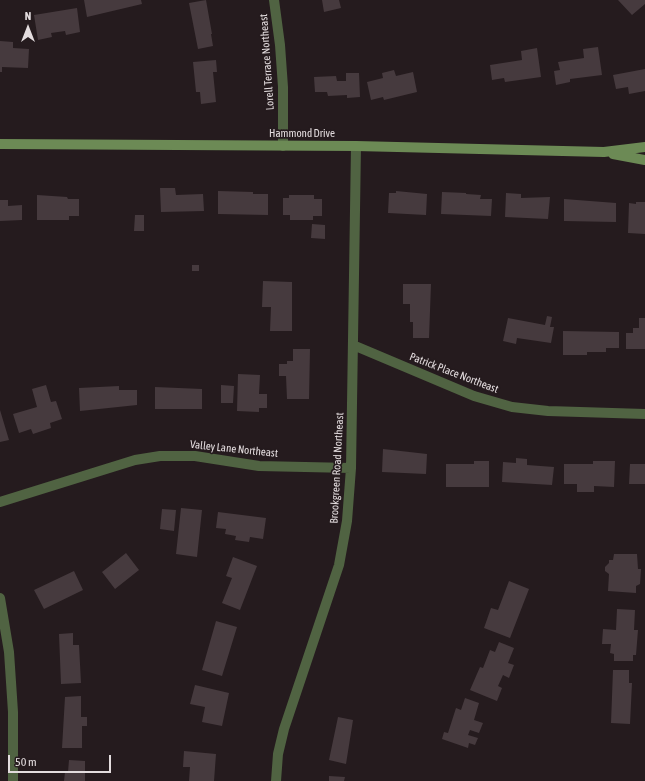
<!DOCTYPE html>
<style>
body{margin:0}
#map{position:relative;width:645px;height:781px;overflow:hidden;background:#251b1e;font-family:"Asap Condensed",sans-serif}
canvas{display:block}
.north{position:absolute;left:8px;top:8px;width:40px;height:40px;-webkit-text-stroke:3px #251b1e;paint-order:stroke;rotate:0deg;font-size:11px;font-weight:700;line-height:16px;text-align:center;color:#e3dcde}
.north::after{content:'';display:block;margin:auto;width:14px;height:18px;background:#e3dcde;clip-path:polygon(50% 0,100% 100%,50% 72%,0 100%)}
.scale{position:absolute;left:8px;top:755px;width:103px;height:18px;box-sizing:border-box;border:2px solid #e3dcde;border-top:0;padding-left:5px;font-size:12px;line-height:14px;white-space:nowrap;color:#e3dcde;-webkit-text-stroke:3px #251b1e;paint-order:stroke}
</style>
<div id="map">
<canvas width="645" height="781"></canvas>
<div class="north">N</div>
<div class="scale">50 m</div>
</div>
<script>
const c = document.querySelector('canvas').getContext('2d');
c.lineJoin = 'round';
function fillPath(path, color) {
  c.fillStyle = color;
  c.fill(path, 'evenodd');
}
function poly(rows) {
  const path = new Path2D();
  for (const r of rows) {
    path.moveTo(r[0], r[1]);
    for (let i = 2; i < r.length; i += 2) path.lineTo(r[i], r[i + 1]);
  }
  return path;
}
function trace(path, color, width, dash) {
  c.strokeStyle = color;
  c.lineWidth = width;
  c.lineCap = dash ? 'butt' : 'round';
  c.setLineDash(dash || []);
  c.stroke(path);
}
function label(font, color, halo, rows, align = 'center') {
  c.font = font + ' "Asap Condensed",sans-serif';
  c.lineWidth = 3.5;
  c.setLineDash([]);
  c.textBaseline = 'middle';
  c.strokeStyle = halo;
  c.fillStyle = color;
  for (const [text, x, y, turn = 0] of rows) {
    c.save();
    c.translate(x, y);
    c.rotate((+turn || 0) * Math.PI / 180);
    c.textAlign = isNaN(turn) ? turn : align;
    if (halo) c.strokeText(text, 0, 0);
    c.fillText(text, 0, 0);
    c.restore();
  }
}
const building = poly([
 [84,0,141,0,142,4,87,17],
 [206,0,212,34,211,34,213,46,198,49,189,3],
 [322,0,339,0,341,8,324,12],
 [618,0,645,0,645,4,632,15],
 [77,8,80,32,66,35,65,31,51,33,52,37,38,40,34,15],
 [0,41,13,42,13,48,29,49,28,68,2,67,2,72,0,72],
 [598,47,602,75,570,79,570,82,556,85,554,71,560,70,558,62,584,58,583,49],
 [537,48,541,77,505,82,504,78,492,80,490,65,522,60,521,51],
 [216,60,217,72,213,72,216,102,201,104,200,92,196,92,193,62],
 [645,69,645,91,629,94,628,87,616,89,613,75],
 [394,70,396,76,413,72,417,92,384,100,383,97,371,100,367,82,383,78,382,73],
 [346,73,359,73,360,97,347,98,347,95,328,96,327,92,315,92,314,77,336,76,337,81,346,81],
 [160,188,175,188,176,195,203,194,204,211,161,212],
 [218,191,253,192,253,194,268,194,268,215,218,214],
 [396,191,427,194,426,215,388,213,389,193,396,193],
 [442,192,466,193,466,194,481,195,480,199,492,199,491,216,441,214],
 [506,193,521,194,521,198,550,197,548,219,505,217],
 [37,195,67,197,68,199,79,199,79,216,69,216,69,220,37,220],
 [289,195,314,195,314,199,322,199,322,216,313,216,313,220,290,220,290,215,283,215,283,198,289,198],
 [564,199,616,203,616,222,564,221],
 [0,200,8,200,8,206,22,205,22,220,0,221],
 [636,202,645,202,645,234,628,233,629,203,636,204],
 [135,215,144,215,144,231,134,231],
 [312,224,325,225,325,239,311,238],
 [192,265,199,265,199,271,192,271],
 [263,281,292,282,292,331,270,331,271,307,262,307],
 [403,284,431,284,429,338,413,338,413,322,410,322,410,304,403,304],
 [547,316,552,317,550,327,554,327,551,343,517,338,516,344,503,341,508,318,545,325],
 [639,318,645,318,645,349,626,349,626,333,633,333,633,328,639,328],
 [563,331,619,332,619,348,606,348,606,352,587,352,587,355,563,355],
 [293,349,310,349,309,399,287,399,286,376,279,376,279,364,287,364,287,361,293,361],
 [238,374,260,375,259,394,267,394,267,408,259,408,259,412,237,411],
 [46,385,51,402,56,401,62,419,50,423,51,428,33,434,31,429,19,433,13,414,37,407,32,389],
 [221,385,234,386,233,403,221,403],
 [119,386,119,390,137,390,137,405,80,411,79,388],
 [155,387,202,389,202,409,155,409],
 [0,410,9,440,0,442],
 [383,449,427,454,426,474,382,472],
 [516,458,527,459,527,465,554,467,552,485,502,482,503,462,516,463],
 [474,461,489,461,489,487,446,487,446,464,474,464],
 [593,461,615,461,614,487,594,486,594,492,577,492,577,484,564,484,564,464,593,464],
 [630,464,645,464,645,484,629,484],
 [181,508,202,510,197,557,176,554],
 [162,509,176,510,174,531,160,529],
 [218,512,266,518,263,539,250,537,249,542,235,540,236,536,225,534,226,529,216,528],
 [126,553,139,570,115,589,102,572],
 [614,554,637,554,638,569,641,569,640,584,636,586,636,593,608,591,609,574,605,571,605,567,609,563,609,560,613,560],
 [233,557,257,566,240,610,222,603,232,578,226,576],
 [74,571,83,590,44,609,34,590],
 [509,581,529,589,510,638,484,628,491,608,498,610],
 [617,609,635,610,634,630,638,630,636,655,633,655,633,661,614,661,614,654,610,653,611,644,602,644,603,629,616,630],
 [216,621,237,627,222,676,202,670],
 [73,633,73,645,79,645,81,683,61,684,59,634],
 [499,642,514,648,508,663,514,665,509,678,503,675,498,686,502,688,497,701,470,690,480,667,483,668,490,650,495,652],
 [613,670,629,670,629,683,632,683,630,724,611,723],
 [195,685,229,693,222,726,202,722,205,707,190,704],
 [81,696,81,717,87,717,87,726,82,726,82,748,62,748,65,697],
 [465,698,479,703,474,720,483,723,479,733,470,730,468,735,478,738,475,745,469,743,468,748,442,739,444,732,448,733,456,708,461,710],
 [338,717,353,720,346,764,329,760],
 [184,751,216,754,214,781,189,781,190,767,183,767],
 [69,760,85,761,85,781,64,781,65,772,68,772],
 [329,776,345,777,344,781,329,781]
]);
const street = poly([
 [274,0,280,45,283,87,283,146],
 [353,345,474,396,512,407,548,411,645,414],
 [0,502,135,460,160,456,195,456,259,466,351,468],
 [0,598,9,652,13,712,13,781],
 [276,781,278,754,284,729,339,565,347,521,351,468,356,146]
]);
const secondary = poly([
 [0,144,356,146,604,152,645,147],
 [613,154,645,160]
]);
const streetNames = [
 ["Lorell Terrace Northeast",267,62,-94],
 ["Hammond Drive",302,134],
 ["Patrick Place Northeast",454,373,21],
 ["Valley Lane Northeast",234,449,6],
 ["Brookgreen Road Northeast",337,468,-87]
];
fillPath(building, '#463a3e');
trace(street, '#506342', 10);
trace(secondary, '#6c8a55', 10);
label('11px', '#e3dcde', '#251b1e', streetNames);
</script>
